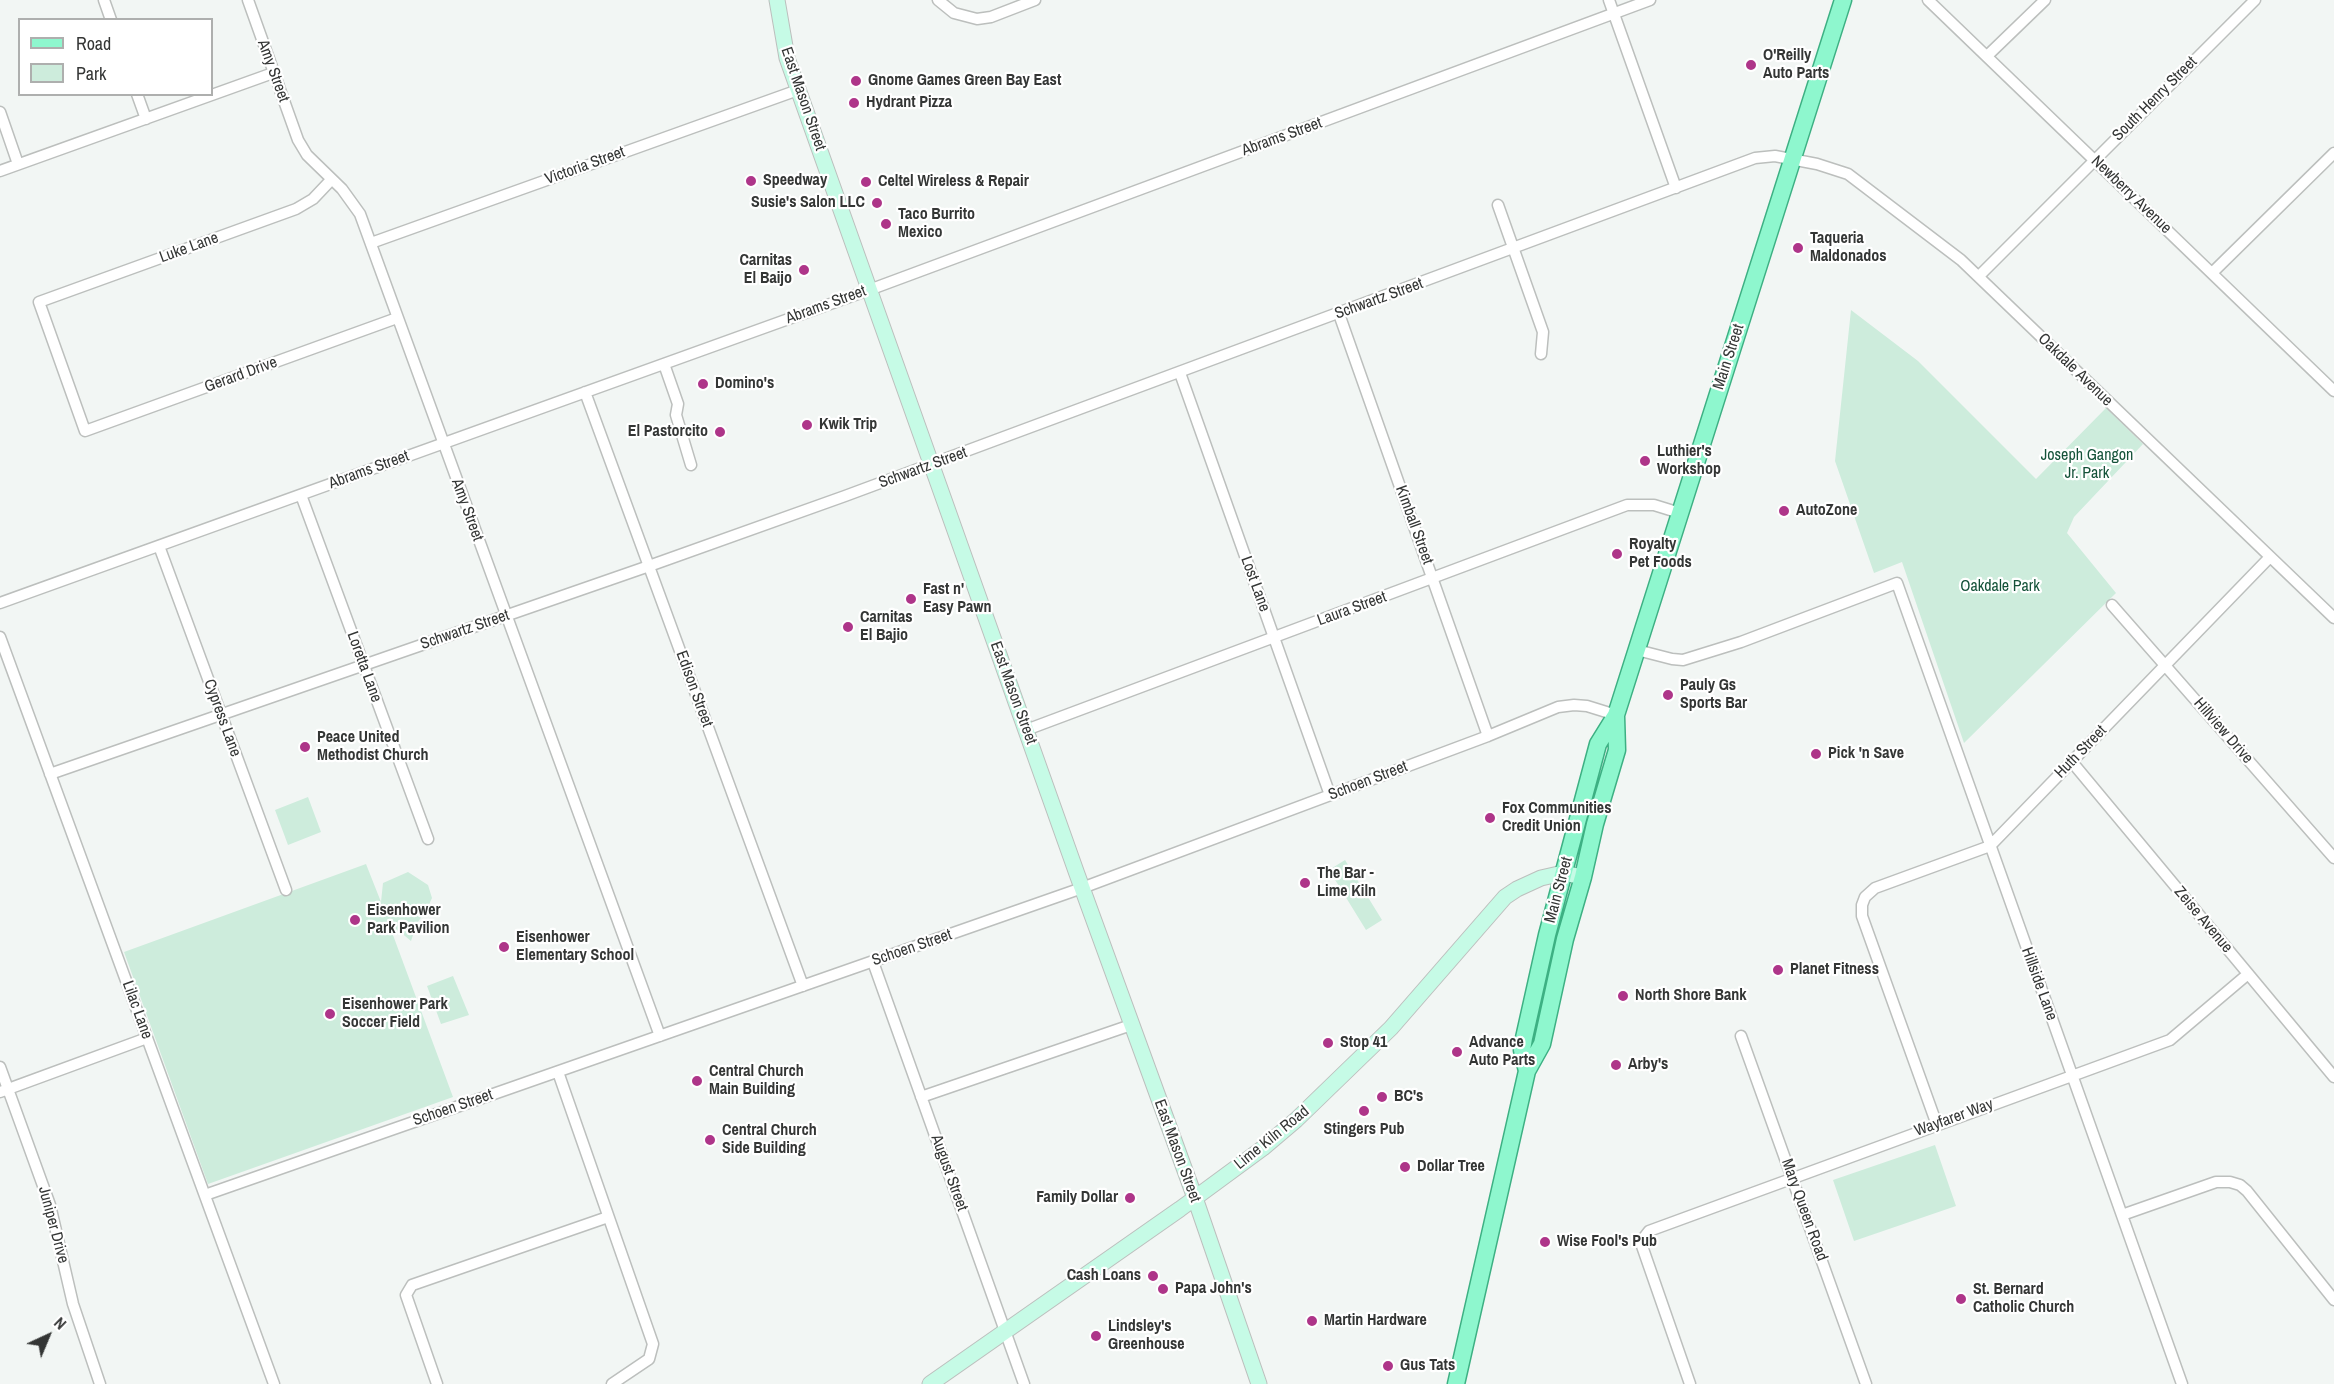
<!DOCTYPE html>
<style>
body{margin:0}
#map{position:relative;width:2334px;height:1384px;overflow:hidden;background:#f2f6f4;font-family:"Archivo Narrow",sans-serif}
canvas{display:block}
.legend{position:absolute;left:18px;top:18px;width:195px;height:78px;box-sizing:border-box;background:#fff;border:2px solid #aeafae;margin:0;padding:8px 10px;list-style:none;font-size:18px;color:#343635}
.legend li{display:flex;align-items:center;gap:12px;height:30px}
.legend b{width:30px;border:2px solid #aeafae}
.north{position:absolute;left:18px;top:1306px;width:60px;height:60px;-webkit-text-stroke:4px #fff;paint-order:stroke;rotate:44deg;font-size:16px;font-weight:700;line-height:24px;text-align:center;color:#343635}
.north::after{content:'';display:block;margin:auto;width:21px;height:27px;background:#343635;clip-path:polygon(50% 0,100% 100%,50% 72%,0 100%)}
</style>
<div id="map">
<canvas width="2334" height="1384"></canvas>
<ul class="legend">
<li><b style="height:8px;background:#8ef7ce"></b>Road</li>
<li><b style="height:16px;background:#cdecdc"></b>Park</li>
</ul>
<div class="north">N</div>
</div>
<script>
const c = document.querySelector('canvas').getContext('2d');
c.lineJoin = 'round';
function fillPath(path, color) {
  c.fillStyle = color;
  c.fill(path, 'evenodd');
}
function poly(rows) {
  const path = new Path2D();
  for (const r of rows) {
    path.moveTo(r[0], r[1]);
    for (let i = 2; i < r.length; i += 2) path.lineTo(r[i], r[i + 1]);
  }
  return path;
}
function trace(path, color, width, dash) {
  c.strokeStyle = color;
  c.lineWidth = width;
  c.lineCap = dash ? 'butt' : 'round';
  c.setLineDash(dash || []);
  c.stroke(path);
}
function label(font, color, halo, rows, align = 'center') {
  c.font = font + ' "Archivo Narrow",sans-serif';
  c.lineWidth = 4.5;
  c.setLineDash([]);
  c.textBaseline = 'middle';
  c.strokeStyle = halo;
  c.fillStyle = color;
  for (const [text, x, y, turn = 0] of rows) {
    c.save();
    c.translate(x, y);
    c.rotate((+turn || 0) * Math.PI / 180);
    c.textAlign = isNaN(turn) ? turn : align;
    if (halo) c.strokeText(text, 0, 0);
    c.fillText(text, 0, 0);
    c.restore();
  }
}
const green = poly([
 [1851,310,1918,361,2036,479,2106,408,2143,444,2074,517,2067,533,2116,593,1964,743,1902,562,1874,573,1835,461],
 [308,797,321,832,288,845,275,810],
 [1345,860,1382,920,1366,930,1329,870],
 [366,864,381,902,383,883,408,872,428,885,432,898,426,911,417,923,411,941,399,931,390,927,453,1097,208,1184,124,952],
 [453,976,469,1015,441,1024,427,986],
 [1935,1145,1956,1206,1854,1241,1833,1180]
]);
const street = poly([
 [104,0,111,20],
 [248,0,298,140,307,155,342,189,360,214,660,1036],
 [938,0,954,13,977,19,991,17,1035,0],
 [1609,0,1676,188],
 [1928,0,2334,391],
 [1987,56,2045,0],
 [137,94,146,119],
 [0,112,18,164],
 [0,171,273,73],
 [331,180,313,199,296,209,39,302,85,431,397,318],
 [1498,205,1543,332,1541,354],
 [371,243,798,90],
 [2212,273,2334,153],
 [1979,276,2255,0],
 [1339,314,1488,736],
 [664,364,678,404,676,415,691,465],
 [1180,373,1330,795],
 [585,392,803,986],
 [301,495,428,839],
 [159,546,286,890],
 [0,603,869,290,1650,0],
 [2112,605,2334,858],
 [0,637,274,1384],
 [1637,650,1672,659,1683,660,1741,642,1897,583,2182,1384],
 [1026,730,1627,505,1654,505,1680,513],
 [2072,762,2334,1077],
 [50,774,649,566,845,496,1755,158,1775,156,1817,164,1848,174,1961,260,2334,618],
 [873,962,1024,1384],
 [1741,1036,1866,1384],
 [0,1067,50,1205,73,1304,100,1384],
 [558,1072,653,1344,649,1359,612,1384],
 [0,1092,147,1038],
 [921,1097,1131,1025],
 [1937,1125,1862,916,1862,905,1865,897,1875,888,1990,846,2270,557],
 [205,1195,1082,888,1488,736,1558,707,1574,705,1587,706,1616,715],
 [2122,1215,2216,1182,2230,1182,2240,1185,2247,1191,2334,1300],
 [437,1384,406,1295,412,1285,608,1217],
 [1690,1384,1642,1246,1642,1240,1649,1231,2170,1040,2248,974]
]);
const secondary = poly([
 [777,0,787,58,1077,874,1195,1198,1259,1384],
 [930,1384,1180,1209,1263,1148,1296,1120,1391,1028,1505,897,1517,889,1541,878,1563,873,1583,877]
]);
const primary = poly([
 [1527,1071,1522,1050,1524,1038,1547,935,1598,744,1616,715,1843,0],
 [1456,1384,1527,1071,1542,1044,1565,939,1583,877,1595,824,1617,750,1616,716]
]);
const markers = [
 [1751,65,6,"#ae3589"],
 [856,81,6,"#ae3589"],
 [854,103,6,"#ae3589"],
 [751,181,6,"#ae3589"],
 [866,182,6,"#ae3589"],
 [877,203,6,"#ae3589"],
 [886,224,6,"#ae3589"],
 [1798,248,6,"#ae3589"],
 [804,270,6,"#ae3589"],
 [703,384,6,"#ae3589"],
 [807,425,6,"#ae3589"],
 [720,432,6,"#ae3589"],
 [1645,461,6,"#ae3589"],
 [1784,511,6,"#ae3589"],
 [1617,554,6,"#ae3589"],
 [911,599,6,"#ae3589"],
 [848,627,6,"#ae3589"],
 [1668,695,6,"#ae3589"],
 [305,747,6,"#ae3589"],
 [1816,754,6,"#ae3589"],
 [1490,818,6,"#ae3589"],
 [1305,883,6,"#ae3589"],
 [355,920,6,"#ae3589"],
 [504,947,6,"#ae3589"],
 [1778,970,6,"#ae3589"],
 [1623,996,6,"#ae3589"],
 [330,1014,6,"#ae3589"],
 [1328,1043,6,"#ae3589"],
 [1457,1052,6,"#ae3589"],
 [1616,1065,6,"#ae3589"],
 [697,1081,6,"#ae3589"],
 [1382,1097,6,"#ae3589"],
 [1364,1111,6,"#ae3589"],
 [710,1140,6,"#ae3589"],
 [1405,1167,6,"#ae3589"],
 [1130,1198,6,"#ae3589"],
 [1545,1242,6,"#ae3589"],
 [1153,1276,6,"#ae3589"],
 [1163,1289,6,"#ae3589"],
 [1961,1299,6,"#ae3589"],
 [1312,1321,6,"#ae3589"],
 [1096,1336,6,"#ae3589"],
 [1388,1366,6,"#ae3589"]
];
const poiNames = [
 ["O'Reilly",1763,56],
 ["Auto Parts",1763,74],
 ["Gnome Games Green Bay East",868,81],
 ["Hydrant Pizza",866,103],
 ["Speedway",763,181],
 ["Celtel Wireless & Repair",878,182],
 ["Susie's Salon LLC",865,203,"right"],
 ["Taco Burrito",898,215],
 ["Mexico",898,233],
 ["Taqueria",1810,239],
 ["Maldonados",1810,257],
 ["Carnitas",792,261,"right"],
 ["El Baijo",792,279,"right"],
 ["Domino's",715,384],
 ["Kwik Trip",819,425],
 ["El Pastorcito",708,432,"right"],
 ["Luthier's",1657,452],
 ["Workshop",1657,470],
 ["AutoZone",1796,511],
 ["Royalty",1629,545],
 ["Pet Foods",1629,563],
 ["Fast n'",923,590],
 ["Easy Pawn",923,608],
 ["Carnitas",860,618],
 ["El Bajio",860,636],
 ["Pauly Gs",1680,686],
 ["Sports Bar",1680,704],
 ["Peace United",317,738],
 ["Methodist Church",317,756],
 ["Pick 'n Save",1828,754],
 ["Fox Communities",1502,809],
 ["Credit Union",1502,827],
 ["The Bar -",1317,874],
 ["Lime Kiln",1317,892],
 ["Eisenhower",367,911],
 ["Park Pavilion",367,929],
 ["Eisenhower",516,938],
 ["Elementary School",516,956],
 ["Planet Fitness",1790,970],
 ["North Shore Bank",1635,996],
 ["Eisenhower Park",342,1005],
 ["Soccer Field",342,1023],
 ["Stop 41",1340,1043],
 ["Advance",1469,1043],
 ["Auto Parts",1469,1061],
 ["Arby's",1628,1065],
 ["Central Church",709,1072],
 ["Main Building",709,1090],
 ["BC's",1394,1097],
 ["Stingers Pub",1364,1130,"center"],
 ["Central Church",722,1131],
 ["Side Building",722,1149],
 ["Dollar Tree",1417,1167],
 ["Family Dollar",1118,1198,"right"],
 ["Wise Fool's Pub",1557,1242],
 ["Cash Loans",1141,1276,"right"],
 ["Papa John's",1175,1289],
 ["St. Bernard",1973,1290],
 ["Catholic Church",1973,1308],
 ["Martin Hardware",1324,1321],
 ["Lindsley's",1108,1327],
 ["Greenhouse",1108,1345],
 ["Gus Tats",1400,1366]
];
const streetNames = [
 ["Amy Street",273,71,70],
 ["East Mason Street",803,99,71],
 ["South Henry Street",2155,99,-45],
 ["Abrams Street",1282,137,-20],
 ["Victoria Street",585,166,-20],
 ["Newberry Avenue",2131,195,44],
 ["Luke Lane",189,248,-20],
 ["Schwartz Street",1379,299,-20],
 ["Abrams Street",826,305,-20],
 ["Main Street",1729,357,-72],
 ["Oakdale Avenue",2075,370,44],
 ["Gerard Drive",241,375,-20],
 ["Schwartz Street",923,468,-20],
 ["Abrams Street",369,470,-20],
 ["Amy Street",467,510,70],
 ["Kimball Street",1414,525,70],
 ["Lost Lane",1255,584,70],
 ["Laura Street",1352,609,-20],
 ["Schwartz Street",465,630,-19],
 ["Loretta Lane",364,667,70],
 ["Edison Street",694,689,70],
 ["East Mason Street",1013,693,70],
 ["Cypress Lane",222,718,70],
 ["Hillview Drive",2223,731,49],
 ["Huth Street",2081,752,-46],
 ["Schoen Street",1368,781,-21],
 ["Main Street",1559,890,-75],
 ["Zeise Avenue",2203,920,50],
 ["Schoen Street",912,948,-19],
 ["Hillside Lane",2039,984,70],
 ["Lilac Lane",137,1010,70],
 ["Schoen Street",453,1108,-19],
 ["Wayfarer Way",1954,1118,-20],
 ["Lime Kiln Road",1272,1138,-39],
 ["East Mason Street",1177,1151,70],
 ["August Street",949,1173,70],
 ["Mary Queen Road",1804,1210,70],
 ["Juniper Drive",53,1225,75]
];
const parkNames = [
 ["Joseph Gangon",2087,456],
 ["Jr. Park",2087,474],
 ["Oakdale Park",2000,587]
];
fillPath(green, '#cdecdc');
trace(street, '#bcbfbd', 13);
trace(secondary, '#bcbfbd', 17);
trace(primary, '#3db083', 19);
trace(street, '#fff', 10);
trace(secondary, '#c6fbe6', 15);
trace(primary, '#8ef7ce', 16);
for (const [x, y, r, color] of markers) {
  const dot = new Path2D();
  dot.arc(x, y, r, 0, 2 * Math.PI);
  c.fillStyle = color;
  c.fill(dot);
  trace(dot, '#fff', 2);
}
label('bold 16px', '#343635', '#fff', poiNames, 'left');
label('16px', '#343635', '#fff', streetNames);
label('16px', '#145239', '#fff', parkNames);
</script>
